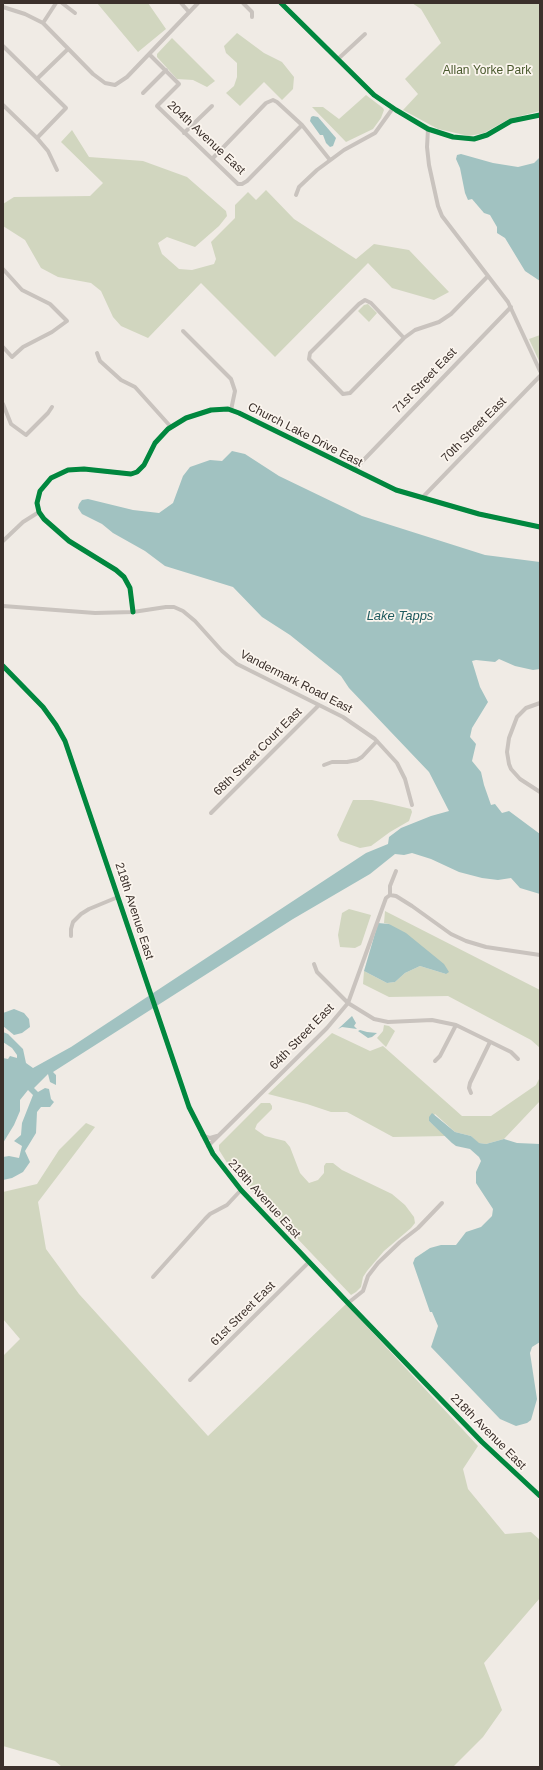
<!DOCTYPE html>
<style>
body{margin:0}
#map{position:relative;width:543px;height:1770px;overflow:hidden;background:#f0ebe5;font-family:Arial,sans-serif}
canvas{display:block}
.frame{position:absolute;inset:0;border:4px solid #3b302b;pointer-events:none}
</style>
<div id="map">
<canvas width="543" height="1770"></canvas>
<div class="frame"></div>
</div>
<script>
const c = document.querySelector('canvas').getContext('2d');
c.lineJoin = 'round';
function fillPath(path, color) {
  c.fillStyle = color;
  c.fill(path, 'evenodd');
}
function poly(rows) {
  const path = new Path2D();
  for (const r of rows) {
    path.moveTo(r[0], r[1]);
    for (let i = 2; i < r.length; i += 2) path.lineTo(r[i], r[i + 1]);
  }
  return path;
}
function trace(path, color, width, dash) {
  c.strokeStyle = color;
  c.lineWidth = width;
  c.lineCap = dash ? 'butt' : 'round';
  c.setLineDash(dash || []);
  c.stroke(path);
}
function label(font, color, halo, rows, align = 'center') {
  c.font = font + ' Arial,sans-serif';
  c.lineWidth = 3.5;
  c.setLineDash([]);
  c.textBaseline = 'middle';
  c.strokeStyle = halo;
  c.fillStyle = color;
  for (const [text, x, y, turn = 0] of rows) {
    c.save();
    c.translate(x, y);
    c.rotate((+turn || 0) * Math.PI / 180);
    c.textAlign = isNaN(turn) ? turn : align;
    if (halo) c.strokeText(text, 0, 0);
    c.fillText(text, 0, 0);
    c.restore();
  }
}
const green = poly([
 [97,3,148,3,166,29,138,52],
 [412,3,540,3,540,111,509,119,484,133,469,136,438,129,403,110,418,94,405,79,441,43,421,9],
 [237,33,264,53,282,62,294,77,293,89,282,100,264,82,240,106,226,93,234,86,237,77,237,63,226,53,224,46],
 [172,38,215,81,207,87,193,80,177,79,157,57,157,54],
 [366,95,383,108,384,110,381,118,373,129,346,142,312,107,323,107,339,119],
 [72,130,89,157,143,161,187,177,226,211,227,216,219,226,195,247,167,237,158,243,162,254,179,269,192,270,214,264,216,259,211,242,235,218,235,205,248,192,256,200,266,190,294,219,356,259,374,244,409,250,449,292,434,300,392,288,368,263,275,357,201,283,148,338,121,326,113,317,101,291,91,283,58,277,41,268,25,240,3,226,3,204,14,197,90,196,103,183,61,142],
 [368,304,377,313,369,322,358,311,364,305],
 [540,335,540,363,529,339],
 [353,800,372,800,390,804,411,809,412,812,409,821,390,832,371,846,360,848,340,841,337,835],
 [349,909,371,915,361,945,355,948,340,947,338,935,342,913],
 [385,911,540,990,540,1048,531,1040,448,996,389,997,363,984,364,971,387,983,395,982,405,973,420,966,446,974,389,924,384,923],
 [384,1025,389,1026,395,1031,386,1047,377,1038,383,1031],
 [332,1033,370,1051,383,1046,462,1116,491,1116,536,1085,540,1077,540,1101,504,1139,486,1144,478,1143,471,1136,455,1132,435,1114,429,1121,446,1136,393,1137,347,1112,331,1112,307,1104,268,1094],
 [261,1103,270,1103,272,1106,272,1109,257,1124,255,1129,265,1136,285,1141,290,1147,300,1173,309,1183,318,1180,324,1173,324,1166,326,1163,333,1163,342,1170,392,1194,405,1205,414,1217,415,1223,411,1228,384,1251,367,1271,363,1277,361,1287,356,1292,351,1295,255,1194,229,1166,219,1150,219,1145],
 [86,1123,95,1127,38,1202,46,1249,79,1294,208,1436,346,1304,478,1446,463,1469,468,1489,505,1534,531,1532,540,1540,540,1598,484,1663,502,1710,483,1737,453,1767,62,1767,55,1761,3,1746,3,1356,20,1339,3,1319,3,1192,37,1184,59,1150]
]);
const water = poly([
 [313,116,318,117,336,138,333,146,330,147,326,143,323,135,320,135,310,121,311,117],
 [461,154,493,163,518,167,534,163,540,157,540,281,525,271,505,238,497,233,497,227,490,215,484,213,472,199,468,200,465,193,460,168,456,159,457,155],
 [232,451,245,454,279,476,362,516,485,555,540,562,540,669,533,670,515,666,499,659,495,662,476,660,472,661,480,687,488,702,472,728,470,737,476,744,472,761,481,772,484,785,491,805,495,804,502,813,509,811,540,834,540,894,520,888,511,878,498,880,482,878,459,872,431,859,412,853,404,855,395,854,370,874,293,919,53,1072,56,1075,56,1085,50,1082,48,1074,34,1088,38,1092,45,1088,49,1089,51,1099,54,1102,50,1107,41,1107,37,1112,36,1133,25,1151,30,1162,23,1172,12,1178,3,1180,3,1157,9,1156,19,1158,22,1146,14,1141,21,1135,22,1123,33,1095,28,1090,20,1100,20,1111,14,1125,3,1143,3,1058,8,1059,10,1056,17,1058,17,1055,12,1048,3,1042,3,1032,8,1034,23,1049,26,1063,33,1068,71,1047,366,853,388,844,389,837,401,828,431,816,449,811,429,772,349,688,341,676,290,635,262,617,233,587,165,566,145,551,113,533,102,524,82,514,78,508,79,504,82,500,88,499,133,510,159,513,173,503,183,476,190,467,210,460,222,461],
 [378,923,389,924,406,933,444,964,449,972,446,974,420,966,405,973,395,982,387,983,364,971],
 [14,1009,24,1013,29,1019,30,1027,22,1033,14,1035,3,1026,3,1013],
 [352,1016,356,1023,354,1026,357,1029,342,1027,338,1029],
 [360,1030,367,1032,377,1033,372,1037,368,1038,358,1031],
 [432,1113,455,1132,471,1136,479,1143,486,1144,504,1139,517,1143,540,1144,540,1342,532,1347,530,1353,537,1399,531,1420,527,1423,516,1426,500,1419,431,1347,438,1326,432,1312,430,1312,413,1263,415,1258,430,1248,441,1245,456,1245,466,1232,481,1227,492,1216,493,1209,476,1183,476,1172,481,1161,479,1157,470,1149,456,1146,452,1143,429,1121,429,1117]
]);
const minor = poly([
 [62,3,75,13],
 [181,3,189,12],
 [243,3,252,12,252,17],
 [281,3,374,95,396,110,428,129,453,137,474,139,487,135,511,121,540,115],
 [3,7,25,14,43,23,93,74,105,83,115,85,127,77,198,3],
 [43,23,56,3],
 [3,46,66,108,37,138],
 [149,54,179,84,157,106,238,184,242,184,247,181,302,125],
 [338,59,365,34],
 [37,79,68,49],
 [143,93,166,70],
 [3,105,37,138,48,151,57,170],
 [428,129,427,147,429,165,438,206,442,216,508,302,540,371],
 [184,133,212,106],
 [212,159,266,103,273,100,277,102,302,125,330,160],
 [296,195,299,187,317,170,344,150,375,133,393,108],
 [3,269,22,290,50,304,67,321,52,332,23,347,12,357,3,347],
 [183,331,231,379,235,391,231,410],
 [404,338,371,303,365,300,359,304,310,353,309,359,343,394,350,393,404,338,415,330,439,322,451,314,488,276],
 [97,353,100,361,121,380,135,387,171,427],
 [3,404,11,424,26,435,48,413,52,407],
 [354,470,511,307],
 [422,498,540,376],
 [3,541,23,522,39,512],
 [3,606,95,613,133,612,166,607,174,607,183,611,195,621,222,651,237,664,343,717,375,739,397,763,405,779,412,805],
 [133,612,130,588,124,577,116,570,69,541,44,519,39,512,37,503,40,491,51,478,68,470,84,469,131,474,137,472,144,465,155,443,168,429,186,418,211,410,228,409,239,413,396,490,479,514,540,527],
 [3,666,43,707,56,725,65,741,189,1107,213,1154,241,1190,348,1303,482,1442,540,1496],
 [540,703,526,708,517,717,509,738,507,752,509,764,511,769,520,779,540,792],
 [324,765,332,762,347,762,357,760,362,757,377,741],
 [211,813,319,705],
 [390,895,396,896,412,906,451,934,466,941,486,947,540,955],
 [71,936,71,929,73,922,81,914,89,909,118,897],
 [314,964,317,972,348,1003,374,1019,388,1022,432,1020,456,1025,511,1052,518,1059],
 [435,1061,440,1056,456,1025],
 [471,1093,469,1088,470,1083,490,1042],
 [202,1135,210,1138,217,1136],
 [208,1146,327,1028,348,1003,386,898,390,895,390,886,396,871],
 [153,1277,205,1219,210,1214,227,1205,241,1190],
 [348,1303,363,1291,368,1276,378,1263,400,1242,418,1228,442,1203],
 [190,1380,309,1262]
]);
const cycleway = poly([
 [281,3,374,95,396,110,428,129,453,137,474,139,487,135,511,121,540,115],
 [133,612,130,588,124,577,116,570,69,541,44,519,39,512,37,503,40,491,51,478,68,470,84,469,131,474,137,472,144,465,155,443,168,429,186,418,211,410,228,409,239,413,396,490,479,514,540,527],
 [3,666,43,707,56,725,65,741,189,1107,213,1154,241,1190,348,1303,482,1442,540,1496]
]);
const parkNames = [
 ["Allan Yorke Park",487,71]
];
const streetNames = [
 ["204th Avenue East",206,138,43],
 ["71st Street East",425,381,-46],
 ["70th Street East",474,430,-45],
 ["Church Lake Drive East",305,435,27],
 ["Vandermark Road East",296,682,27],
 ["68th Street Court East",258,752,-45],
 ["218th Avenue East",134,911,72],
 ["64th Street East",302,1037,-46],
 ["218th Avenue East",264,1199,48],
 ["61st Street East",243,1314,-45],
 ["218th Avenue East",488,1432,45]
];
const waterNames = [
 ["Lake Tapps",400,616]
];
fillPath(green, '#d1d6bf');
fillPath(water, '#a1c2c1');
trace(minor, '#c9c3be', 4);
trace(cycleway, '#00873e', 5);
label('12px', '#4a5a2e', '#fbf5ee', parkNames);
label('12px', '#3b302b', '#fbf5ee', streetNames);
label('italic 13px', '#1f5a5e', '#fbf5ee', waterNames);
</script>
